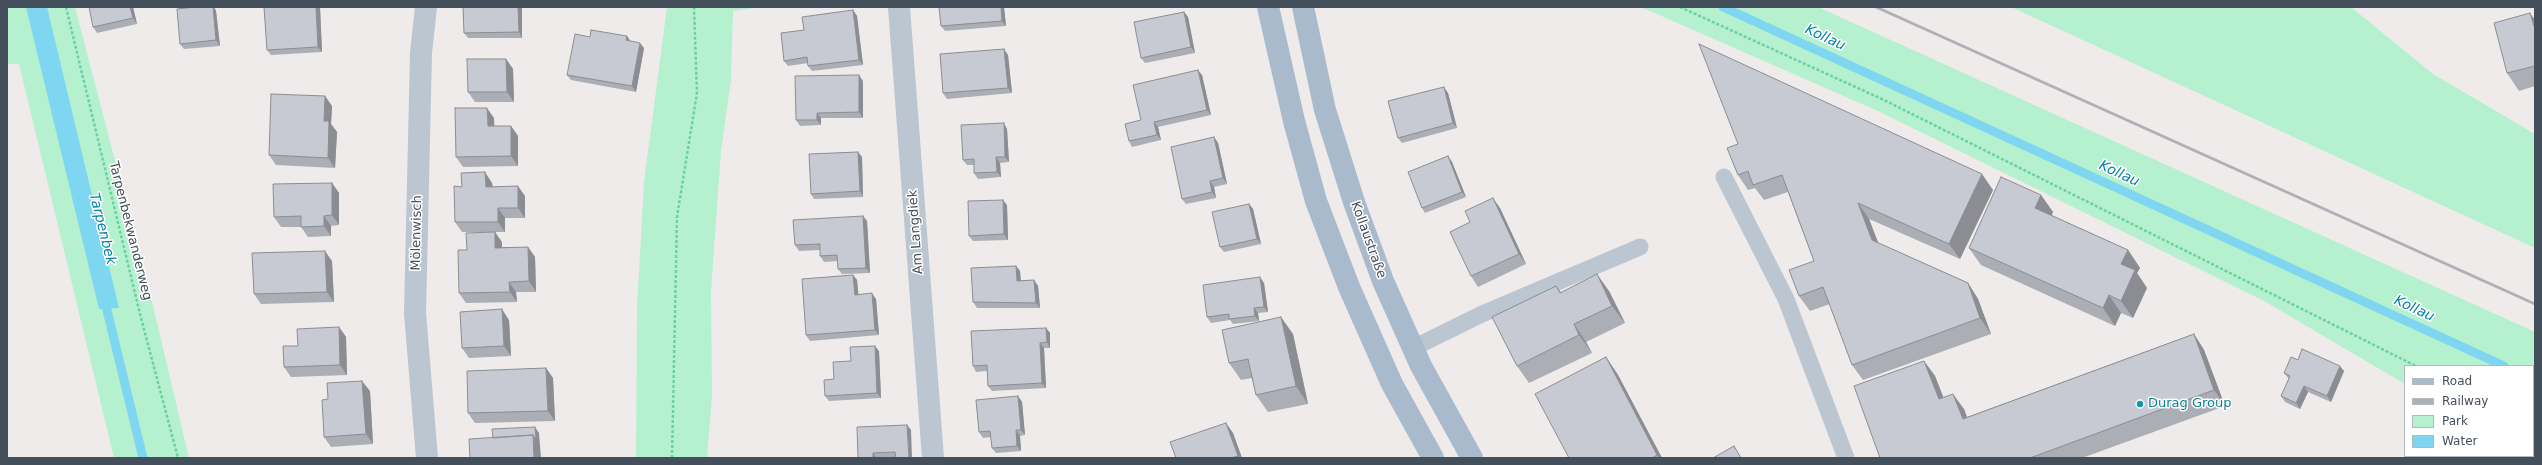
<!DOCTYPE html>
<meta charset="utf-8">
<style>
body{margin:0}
#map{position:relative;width:2542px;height:465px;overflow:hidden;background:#efebeb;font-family:"DejaVu Sans",sans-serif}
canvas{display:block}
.frame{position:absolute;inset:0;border:8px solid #434f5a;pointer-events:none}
.legend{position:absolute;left:2404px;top:365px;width:130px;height:92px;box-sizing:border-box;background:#fff;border:1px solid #b4b9bd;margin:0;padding:5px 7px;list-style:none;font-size:12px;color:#434f5a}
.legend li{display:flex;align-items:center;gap:8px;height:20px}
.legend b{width:20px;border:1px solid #b4b9bd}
</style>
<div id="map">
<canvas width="2542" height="465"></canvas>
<div class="frame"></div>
<ul class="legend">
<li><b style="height:5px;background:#a9bacd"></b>Road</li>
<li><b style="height:5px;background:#adb1b7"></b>Railway</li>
<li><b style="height:11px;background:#b5f1ce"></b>Park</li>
<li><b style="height:11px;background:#7fd6f1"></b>Water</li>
</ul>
</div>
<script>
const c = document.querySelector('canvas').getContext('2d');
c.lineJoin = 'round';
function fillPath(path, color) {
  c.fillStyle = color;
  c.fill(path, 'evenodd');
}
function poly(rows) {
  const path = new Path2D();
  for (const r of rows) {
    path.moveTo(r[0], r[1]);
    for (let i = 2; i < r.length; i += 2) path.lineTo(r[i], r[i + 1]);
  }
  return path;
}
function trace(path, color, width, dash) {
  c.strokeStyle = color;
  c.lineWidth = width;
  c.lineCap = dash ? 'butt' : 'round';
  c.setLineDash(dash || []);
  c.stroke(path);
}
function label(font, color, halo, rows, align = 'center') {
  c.font = font + ' "DejaVu Sans",sans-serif';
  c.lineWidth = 3;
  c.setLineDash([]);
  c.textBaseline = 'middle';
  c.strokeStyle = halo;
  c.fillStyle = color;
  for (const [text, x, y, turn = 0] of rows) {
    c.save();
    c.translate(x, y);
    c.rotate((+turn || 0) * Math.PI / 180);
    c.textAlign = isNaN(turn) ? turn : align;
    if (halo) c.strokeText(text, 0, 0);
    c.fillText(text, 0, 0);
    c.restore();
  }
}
const green = poly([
 [7,7,75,7,154,310,189,458,114,458,19,64,7,64],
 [667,7,761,7,733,11,731,80,721,151,711,291,712,397,707,458,636,458,637,307,644,182],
 [1641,7,1818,7,2535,332,2535,458,2529,456,2533,456,2533,366,2405,366,2405,384,2264,301,1880,112],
 [2011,7,2351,7,2433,74,2535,134,2535,248]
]);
const water = poly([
 [26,7,47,7,119,308,99,309]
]);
const stream = poly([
 [1723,7,2504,366],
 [104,298,143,458],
 [2533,379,2535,380]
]);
const path = poly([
 [66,7,141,318,178,458],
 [1680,7,1884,100,2416,366],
 [2533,425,2535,426],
 [672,458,677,217,697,93,694,7]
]);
const service = poly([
 [1724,177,1786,299,1846,458],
 [1413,348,1482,314,1640,247]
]);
const minor = poly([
 [426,7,421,53,415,313,427,458],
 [899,7,933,458]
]);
const primary = poly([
 [1268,7,1294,121,1316,201,1349,287,1392,384,1433,458],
 [1303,7,1325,110,1354,202,1383,281,1421,366,1472,458]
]);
const rail = poly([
 [1876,7,2535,304]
]);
const wall = poly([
 [133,7,137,24,97,33,93,27],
 [195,7,214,7,216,11,220,46,184,49,180,44],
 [264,7,320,7,322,52,271,55,267,50],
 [463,7,522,7,522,38,468,38,464,33],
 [939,7,1004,7,1006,26,945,31,941,26],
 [853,10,857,16,863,65,812,71,808,66,808,63,788,66,784,61,804,30],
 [1184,12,1188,17,1195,53,1145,63,1141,58],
 [2535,20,2535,86,2519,91,2507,73],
 [627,36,630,41,644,48,636,92,571,80,567,75,590,37],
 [1008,55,1012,93,947,99,943,93],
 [506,59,513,69,514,102,475,102,468,92],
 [1202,75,1211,115,1158,127,1161,140,1132,147,1129,141,1141,120],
 [863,81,863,118,821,118,821,125,800,126,796,120],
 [1448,93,1457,128,1402,143,1398,138],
 [325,96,332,106,331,124,337,132,335,168,276,165,269,155],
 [494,118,494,126,511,126,518,136,518,166,463,167,456,157],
 [1007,129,1009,162,1000,163,1001,177,978,179,974,173,974,165,967,165,963,160],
 [1214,137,1218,143,1227,184,1214,187,1216,198,1186,204,1182,199],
 [1727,148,1993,190,1960,259,1869,219,1878,243,1968,283,1978,299,1991,334,1863,380,1852,365,1830,304,1810,311,1799,296,1814,261,1788,192,1764,200,1755,188,1748,190,1738,175],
 [858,152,862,157,863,197,814,199,811,194],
 [1448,156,1452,162,1466,197,1425,213,1422,208],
 [332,183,339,193,339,225,331,226,331,236,308,237,301,227,281,227,274,217],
 [492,183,493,187,525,196,525,218,505,218,505,232,462,232,455,222,462,187],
 [2041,195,2053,212,2051,215,2128,250,2140,268,2137,273,2147,288,2133,318,2121,313,2115,326,1981,265,1969,248],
 [1249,204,1253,209,1261,244,1224,252,1220,247],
 [1007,205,1008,240,973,241,969,236],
 [1500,208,1526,264,1478,287,1471,276],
 [863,216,867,221,870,273,842,274,838,269,838,261,824,262,820,256,820,250,799,251,795,245],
 [502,242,502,247,528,247,535,257,536,292,516,292,517,302,466,303,459,293,467,250],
 [332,261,334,302,261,304,254,294],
 [1016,266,1020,271,1021,280,1034,280,1038,286,1040,308,977,308,973,302],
 [853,275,857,280,858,294,876,299,879,335,810,341,806,335],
 [1264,283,1268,312,1258,313,1259,321,1233,324,1230,320,1211,323,1207,317],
 [1556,286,1561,292,1609,291,1625,323,1586,342,1592,353,1529,383,1517,366],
 [509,320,511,356,469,358,462,348],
 [339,327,346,337,347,375,291,377,284,367,298,346],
 [1046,328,1050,333,1050,348,1044,348,1046,388,992,391,988,386,987,371,976,372,973,366],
 [1293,334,1308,404,1268,412,1256,395,1252,378,1241,380,1229,363],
 [2194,334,2204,350,2225,406,2082,458,1880,458,1924,361,1935,376,1943,397,1964,409,1967,417],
 [879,351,881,398,829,401,825,396,834,379,851,361],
 [1606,357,1618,375,1662,458,1569,458],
 [2298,360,2344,371,2331,402,2308,392,2300,409,2285,402,2281,396,2289,379,2284,373],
 [546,368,553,378,555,421,475,423,468,413],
 [370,391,373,444,331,447,324,437,328,399],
 [1018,396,1022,402,1025,435,1020,436,1021,451,996,453,992,448,991,437,983,438,979,432],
 [907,425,911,430,896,457,858,458],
 [1233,433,1242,458,1176,458]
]);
const shadedWall = poly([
 [130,7,133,7,137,24,133,18],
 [213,7,214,7,216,11,220,46,216,40],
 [316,7,320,7,322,52,318,47],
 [518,7,522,7,522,38,519,32],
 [1001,7,1004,7,1006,26,1002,21],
 [853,10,857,16,863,65,859,60],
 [1184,12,1188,17,1195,53,1191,47],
 [2530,13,2535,20,2535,27,2534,26],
 [627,36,631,42,626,40],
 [640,43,644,48,636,92,632,86],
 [1004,49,1008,55,1012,93,1008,88],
 [506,59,513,69,514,102,507,92],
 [1198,70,1202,75,1211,115,1207,110],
 [859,75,863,81,863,118,859,112],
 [1444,87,1448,93,1457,128,1453,123],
 [325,96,332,106,331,124,337,132,335,168,328,158,324,121],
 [487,108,494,118,495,137,488,126],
 [817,113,821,118,821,125,817,120],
 [1154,122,1158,127,1161,140,1157,135],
 [1004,123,1007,129,1009,162,1005,157],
 [511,126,518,136,518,166,511,156],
 [1214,137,1218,143,1227,184,1223,178],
 [858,152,862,157,863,197,860,191],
 [1448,156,1452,162,1466,197,1462,192],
 [996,157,1000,163,1001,177,997,172],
 [485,172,492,183,493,197,486,187],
 [1982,174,1993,190,1960,259,1949,244],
 [1210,181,1214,187,1216,198,1212,192],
 [332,183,339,193,339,225,332,215],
 [518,186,525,196,525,218,518,208],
 [2041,195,2053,212,2047,225,2035,208],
 [1493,198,1500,208,1526,264,1519,254],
 [1003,200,1007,205,1008,240,1004,234],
 [1858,203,1869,219,1883,255,1872,240],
 [1249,204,1253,209,1261,244,1257,239],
 [498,208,505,218,505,232,498,222],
 [324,216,331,226,331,236,324,226],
 [863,216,867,221,870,273,866,268],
 [495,232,502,242,502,258,495,248],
 [528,247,535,257,536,292,529,281],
 [2128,250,2140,268,2137,273,2147,288,2133,318,2121,301,2121,264],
 [325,251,332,261,334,302,327,292],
 [1016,266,1020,271,1021,286,1017,281],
 [1597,274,1609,291,1625,323,1612,306],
 [853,275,857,280,859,300,855,295],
 [1260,277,1264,283,1268,312,1264,307],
 [1034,280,1038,286,1040,308,1036,303],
 [509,282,516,292,517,302,510,292],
 [1968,283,1978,299,1991,334,1980,318],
 [872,293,876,299,879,335,875,330],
 [2109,295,2121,313,2115,326,2103,308],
 [1254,308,1258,313,1259,321,1255,316],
 [502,309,509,320,511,356,504,346],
 [1281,317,1293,334,1308,404,1296,386],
 [1574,324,1586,342,1592,353,1579,335],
 [339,327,346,337,347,375,340,365],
 [1046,328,1050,333,1050,348,1047,342],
 [2194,334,2204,350,2225,406,2214,390],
 [1040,343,1044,348,1046,388,1042,383],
 [875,346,879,351,881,398,877,393],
 [1606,357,1618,375,1662,458,1659,458,1657,455],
 [1924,361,1935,376,1950,414,1939,399],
 [2340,366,2344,371,2331,402,2327,396],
 [546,368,553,378,555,421,548,411],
 [362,381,370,391,373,444,366,434],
 [2304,386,2308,392,2300,409,2296,403],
 [1953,394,1964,409,1973,434,1963,419],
 [1018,396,1022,402,1025,435,1021,430],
 [1226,423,1233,433,1242,458,1240,458,1238,456],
 [907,425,911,430,912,458,909,458],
 [535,427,539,433,541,458,534,458,533,435],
 [1016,430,1020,436,1021,451,1017,446],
 [873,453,876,458,873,458]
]);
const building = poly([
 [89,7,130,7,133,18,93,27,89,7],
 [195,7,213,7,216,40,180,44,177,9,195,7],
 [264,7,316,7,318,47,267,50,264,7],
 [463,7,518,7,519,32,464,33,463,7],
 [939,7,1001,7,1002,21,941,26,939,7],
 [853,10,859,60,808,66,807,57,784,61,781,33,804,30,802,17,853,10],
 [1184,12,1191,47,1141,58,1134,22,1184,12],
 [2530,13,2534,26,2535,25,2535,66,2507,73,2494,23,2530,13],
 [591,30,627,36,626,40,640,43,632,86,567,75,575,34,590,37,591,30],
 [1699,44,1982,174,1949,244,1858,203,1872,240,1968,283,1980,318,1852,365,1823,287,1799,296,1789,270,1814,261,1782,175,1753,185,1748,171,1738,175,1727,148,1738,144,1699,44],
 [1004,49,1008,88,943,93,940,54,1004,49],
 [467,59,506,59,507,92,468,92,467,59],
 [1198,70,1207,110,1154,122,1157,135,1129,141,1125,124,1141,120,1133,85,1198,70],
 [859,75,859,112,817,113,817,120,796,120,795,76,859,75],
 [1444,87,1453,123,1398,138,1388,101,1444,87],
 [271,94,325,96,324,121,329,121,328,158,269,155,271,94],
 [455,108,487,108,488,126,511,126,511,156,456,157,455,108],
 [1004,123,1005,157,996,157,997,172,974,173,974,159,963,160,961,125,1004,123],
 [1214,137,1223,178,1210,181,1212,192,1182,199,1171,147,1214,137],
 [858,152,860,191,811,194,809,154,858,152],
 [1448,156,1462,192,1422,208,1408,172,1448,156],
 [485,172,486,187,518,186,518,208,498,208,498,222,455,222,454,186,462,187,461,173,485,172],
 [2001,177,2041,195,2035,208,2128,250,2121,264,2135,270,2121,301,2109,295,2103,308,1969,248,2001,177],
 [332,183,332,215,324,216,324,226,301,227,301,216,274,217,273,184,332,183],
 [1493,198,1519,254,1471,276,1450,232,1470,222,1465,211,1493,198],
 [1003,200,1004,234,969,236,968,201,1003,200],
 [1249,204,1257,239,1220,247,1212,212,1249,204],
 [863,216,866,268,838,269,837,255,820,256,820,244,795,245,793,220,863,216],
 [495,232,495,248,528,247,529,281,509,282,510,292,459,293,458,250,467,250,466,233,495,232],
 [325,251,327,292,254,294,252,253,325,251],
 [1016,266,1017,281,1034,280,1036,303,973,302,971,268,1016,266],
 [1597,274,1612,306,1574,324,1579,335,1517,366,1492,317,1556,286,1560,293,1597,274],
 [853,275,855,295,872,293,875,330,806,335,802,279,853,275],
 [1260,277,1264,307,1254,308,1255,316,1229,319,1229,314,1207,317,1203,285,1260,277],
 [502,309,504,346,462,348,460,312,502,309],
 [1281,317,1296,386,1256,395,1248,359,1229,363,1222,330,1281,317],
 [339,327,340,365,284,367,283,346,298,346,297,329,339,327],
 [1046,328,1047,342,1040,343,1042,383,988,386,987,365,973,366,971,331,1046,328],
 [2194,334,2214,390,2030,458,1880,458,1854,386,1924,361,1939,399,1953,394,1963,419,2194,334],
 [875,346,877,393,825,396,824,380,834,379,833,362,851,361,850,347,875,346],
 [2302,349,2340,366,2327,396,2304,386,2296,403,2281,396,2290,376,2284,373,2291,357,2298,360,2302,349],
 [1606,357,1657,455,1652,458,1569,458,1535,394,1606,357],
 [546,368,548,411,468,413,467,371,546,368],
 [362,381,366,434,324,437,322,400,328,399,327,383,362,381],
 [1018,396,1021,430,1016,430,1017,446,992,448,990,431,979,432,976,400,1018,396],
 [1226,423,1238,456,1231,458,1176,458,1170,442,1226,423],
 [907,425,909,458,896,458,895,452,873,453,873,458,858,458,857,427,907,425],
 [535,427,536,440,533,435,493,438,492,429,535,427],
 [533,435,534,458,470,458,469,439,533,435],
 [1734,446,1741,458,1713,458,1734,446]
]);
const markers = [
 [2140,404,4,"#0f9aa8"]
];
const streetNames = [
 ["Tarpenbekwanderweg",130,231,76],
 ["Am Langdiek",916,232,-94],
 ["Mölenwisch",417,233,-89],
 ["Kollaustraße",1368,240,70]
];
const cultureNames = [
 ["Durag Group",2148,404]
];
const waterNames = [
 ["Kollau",1825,38,25],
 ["Kollau",2119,174,25],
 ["Tarpenbek",102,229,76],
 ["Kollau",2414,309,25]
];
fillPath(green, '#b5f1ce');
fillPath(water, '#7fd6f1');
trace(stream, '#7fd6f1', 9);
trace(path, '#6bd1a2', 2.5, [3, 2]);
trace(service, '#bbc6d0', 17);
trace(minor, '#bbc6d0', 22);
trace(primary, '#a9bacd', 22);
trace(rail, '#adb1b7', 3);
fillPath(wall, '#abaeb5');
fillPath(shadedWall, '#8b8d93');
fillPath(building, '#c7cad2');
trace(building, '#8b8d93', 1);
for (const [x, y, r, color] of markers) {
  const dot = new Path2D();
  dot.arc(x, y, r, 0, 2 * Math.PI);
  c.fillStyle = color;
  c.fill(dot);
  trace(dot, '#fff', 1.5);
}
label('13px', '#434f5a', '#fff', streetNames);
label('13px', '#0d838f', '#fff', cultureNames, 'left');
label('italic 14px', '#047fa6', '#fff', waterNames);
</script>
